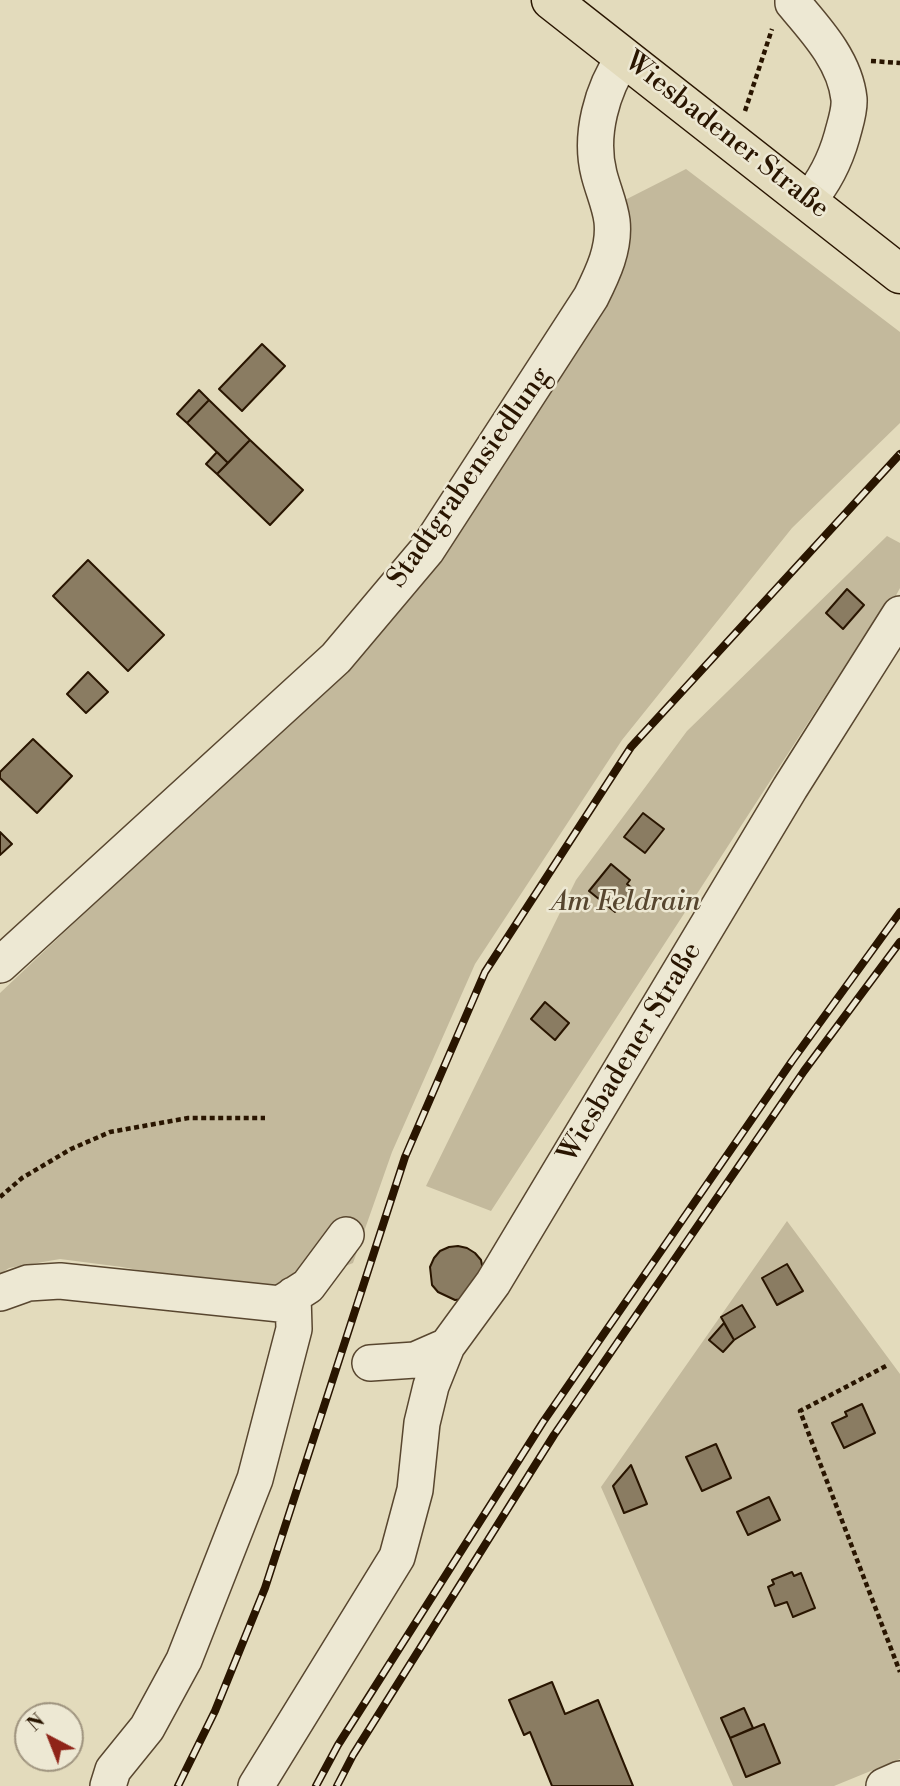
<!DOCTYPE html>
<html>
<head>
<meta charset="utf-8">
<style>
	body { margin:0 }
	#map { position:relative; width:900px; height:1786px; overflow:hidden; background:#e3dbbc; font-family:"Libre Bodoni",serif }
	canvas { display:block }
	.north { position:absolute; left:14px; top:1702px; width:70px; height:70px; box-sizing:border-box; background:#ede8d3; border:2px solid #9f947f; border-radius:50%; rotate:318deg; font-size:19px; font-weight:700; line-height:28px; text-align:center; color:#291500 }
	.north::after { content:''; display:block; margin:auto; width:24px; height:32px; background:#8f2418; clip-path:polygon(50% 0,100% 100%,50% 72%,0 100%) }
</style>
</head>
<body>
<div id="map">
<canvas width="900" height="1786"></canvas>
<div class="north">N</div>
</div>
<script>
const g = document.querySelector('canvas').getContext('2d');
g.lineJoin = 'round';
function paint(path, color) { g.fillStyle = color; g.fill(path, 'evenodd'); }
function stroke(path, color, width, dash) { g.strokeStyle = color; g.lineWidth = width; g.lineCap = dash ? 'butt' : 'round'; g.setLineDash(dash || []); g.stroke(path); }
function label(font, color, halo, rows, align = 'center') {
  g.font = font + ' "Libre Bodoni",serif'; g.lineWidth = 5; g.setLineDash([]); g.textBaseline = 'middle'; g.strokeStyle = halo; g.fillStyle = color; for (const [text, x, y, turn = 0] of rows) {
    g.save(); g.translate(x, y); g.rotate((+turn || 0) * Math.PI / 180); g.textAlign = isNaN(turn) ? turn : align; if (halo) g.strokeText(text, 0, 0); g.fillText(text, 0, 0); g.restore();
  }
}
paint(new Path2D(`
	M686 169 900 332V423L792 528 622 740 475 964 392 1152 353 1263 272 1295 122 1267 60 1259 9 1268 0 1274V993L345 667 604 305 627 259 621 202Z
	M887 536 900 543V588L886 614 865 635 491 1211 426 1186 576 880 687 731Z
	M787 1221 900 1374V1759L834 1786H733L601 1487Z`), '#c3b99c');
const building = new Path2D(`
	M262 344 285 366 242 411 219 389Z
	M199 390 209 400 187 423 177 414Z
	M209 400 250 440 228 463 187 423Z
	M250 440 303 490 270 525 217 474Z
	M217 452 228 463 217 474 206 464Z
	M88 560 164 635 128 671 53 596Z
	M847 589 864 605 843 629 826 613Z
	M88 672 108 692 86 713 67 694Z
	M33 739 72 776 37 813 0 778V772Z
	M643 813 664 829 645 853 624 837Z
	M0 832 12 844 0 855Z
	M611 864 630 880 627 884 633 889 615 912 589 891Z
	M545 1002 569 1023 555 1040 531 1019Z
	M458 1246 467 1248 475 1253 481 1260 483 1270 464 1299 455 1300 438 1292 432 1285 430 1267 434 1258 440 1251 449 1247Z
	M787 1264 803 1291 777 1305 762 1278Z
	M742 1305 755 1327 734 1340 721 1317Z
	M724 1323 734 1340 723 1352 709 1340Z
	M862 1404 875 1433 844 1448 832 1423 847 1416 845 1412Z
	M716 1444 731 1478 702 1491 686 1457Z
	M631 1465 647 1504 624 1513 613 1486Z
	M769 1497 780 1520 748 1535 737 1512Z
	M792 1572 794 1576 801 1573 815 1608 793 1617 787 1602 775 1606 768 1587 774 1584 772 1580Z
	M552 1682 565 1714 598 1700 633 1786H552L530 1732 524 1735 509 1700Z
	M744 1708 753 1728 730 1738 721 1718Z
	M764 1724 780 1763 746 1777 730 1738Z`);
paint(building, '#8a7c62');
stroke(building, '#291500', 2);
const minor = new Path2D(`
	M793 0V3C816 30 845 61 849 99 850 111 845 124 842 136 835 161 825 181 808 201
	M0 965 336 658 427 550 591 297C603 273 615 248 612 221 610 205 603 190 599 174 589 135 602 89 624 57
	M0 1293 28 1283 60 1281 280 1304 308 1286 346 1235
	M370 1363 415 1360 447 1346
	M108 1786 113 1770 147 1728 184 1660 255 1479 294 1329 293 1295
	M256 1786 397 1557 415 1490 422 1423 431 1386 447 1346 493 1283 790 788 900 614
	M884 1786 900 1779`);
const major = new Path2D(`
	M551 0 900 274`);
stroke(minor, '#58462f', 38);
stroke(major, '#291500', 41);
stroke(new Path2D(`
	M871 61 900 63
	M745 111 772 29
	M0 1197 22 1178 71 1149 110 1132 188 1118H265
	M886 1366 800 1411 900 1672`), '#291500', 4.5, [5, 3.5]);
stroke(minor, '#ede8d3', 35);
stroke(major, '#e3dbbc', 38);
const rail = new Path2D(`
	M178 1786 215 1711 265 1588 405 1157 485 972 631 747 900 454
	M316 1786 338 1745 543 1422 792 1061 900 912
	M337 1786 353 1755 554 1435 804 1071 900 942`);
stroke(rail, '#291500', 8);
stroke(rail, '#ede8d3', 5, [16]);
label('28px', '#291500', '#ede8d3', [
	["Wiesbadener Straße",726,136,38],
	["Stadtgrabensiedlung",470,478,-55],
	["Wiesbadener Straße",631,1053,-59]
]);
label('italic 28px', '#57462f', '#ede8d3', [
	["Am Feldrain",626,903]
]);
</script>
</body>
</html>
